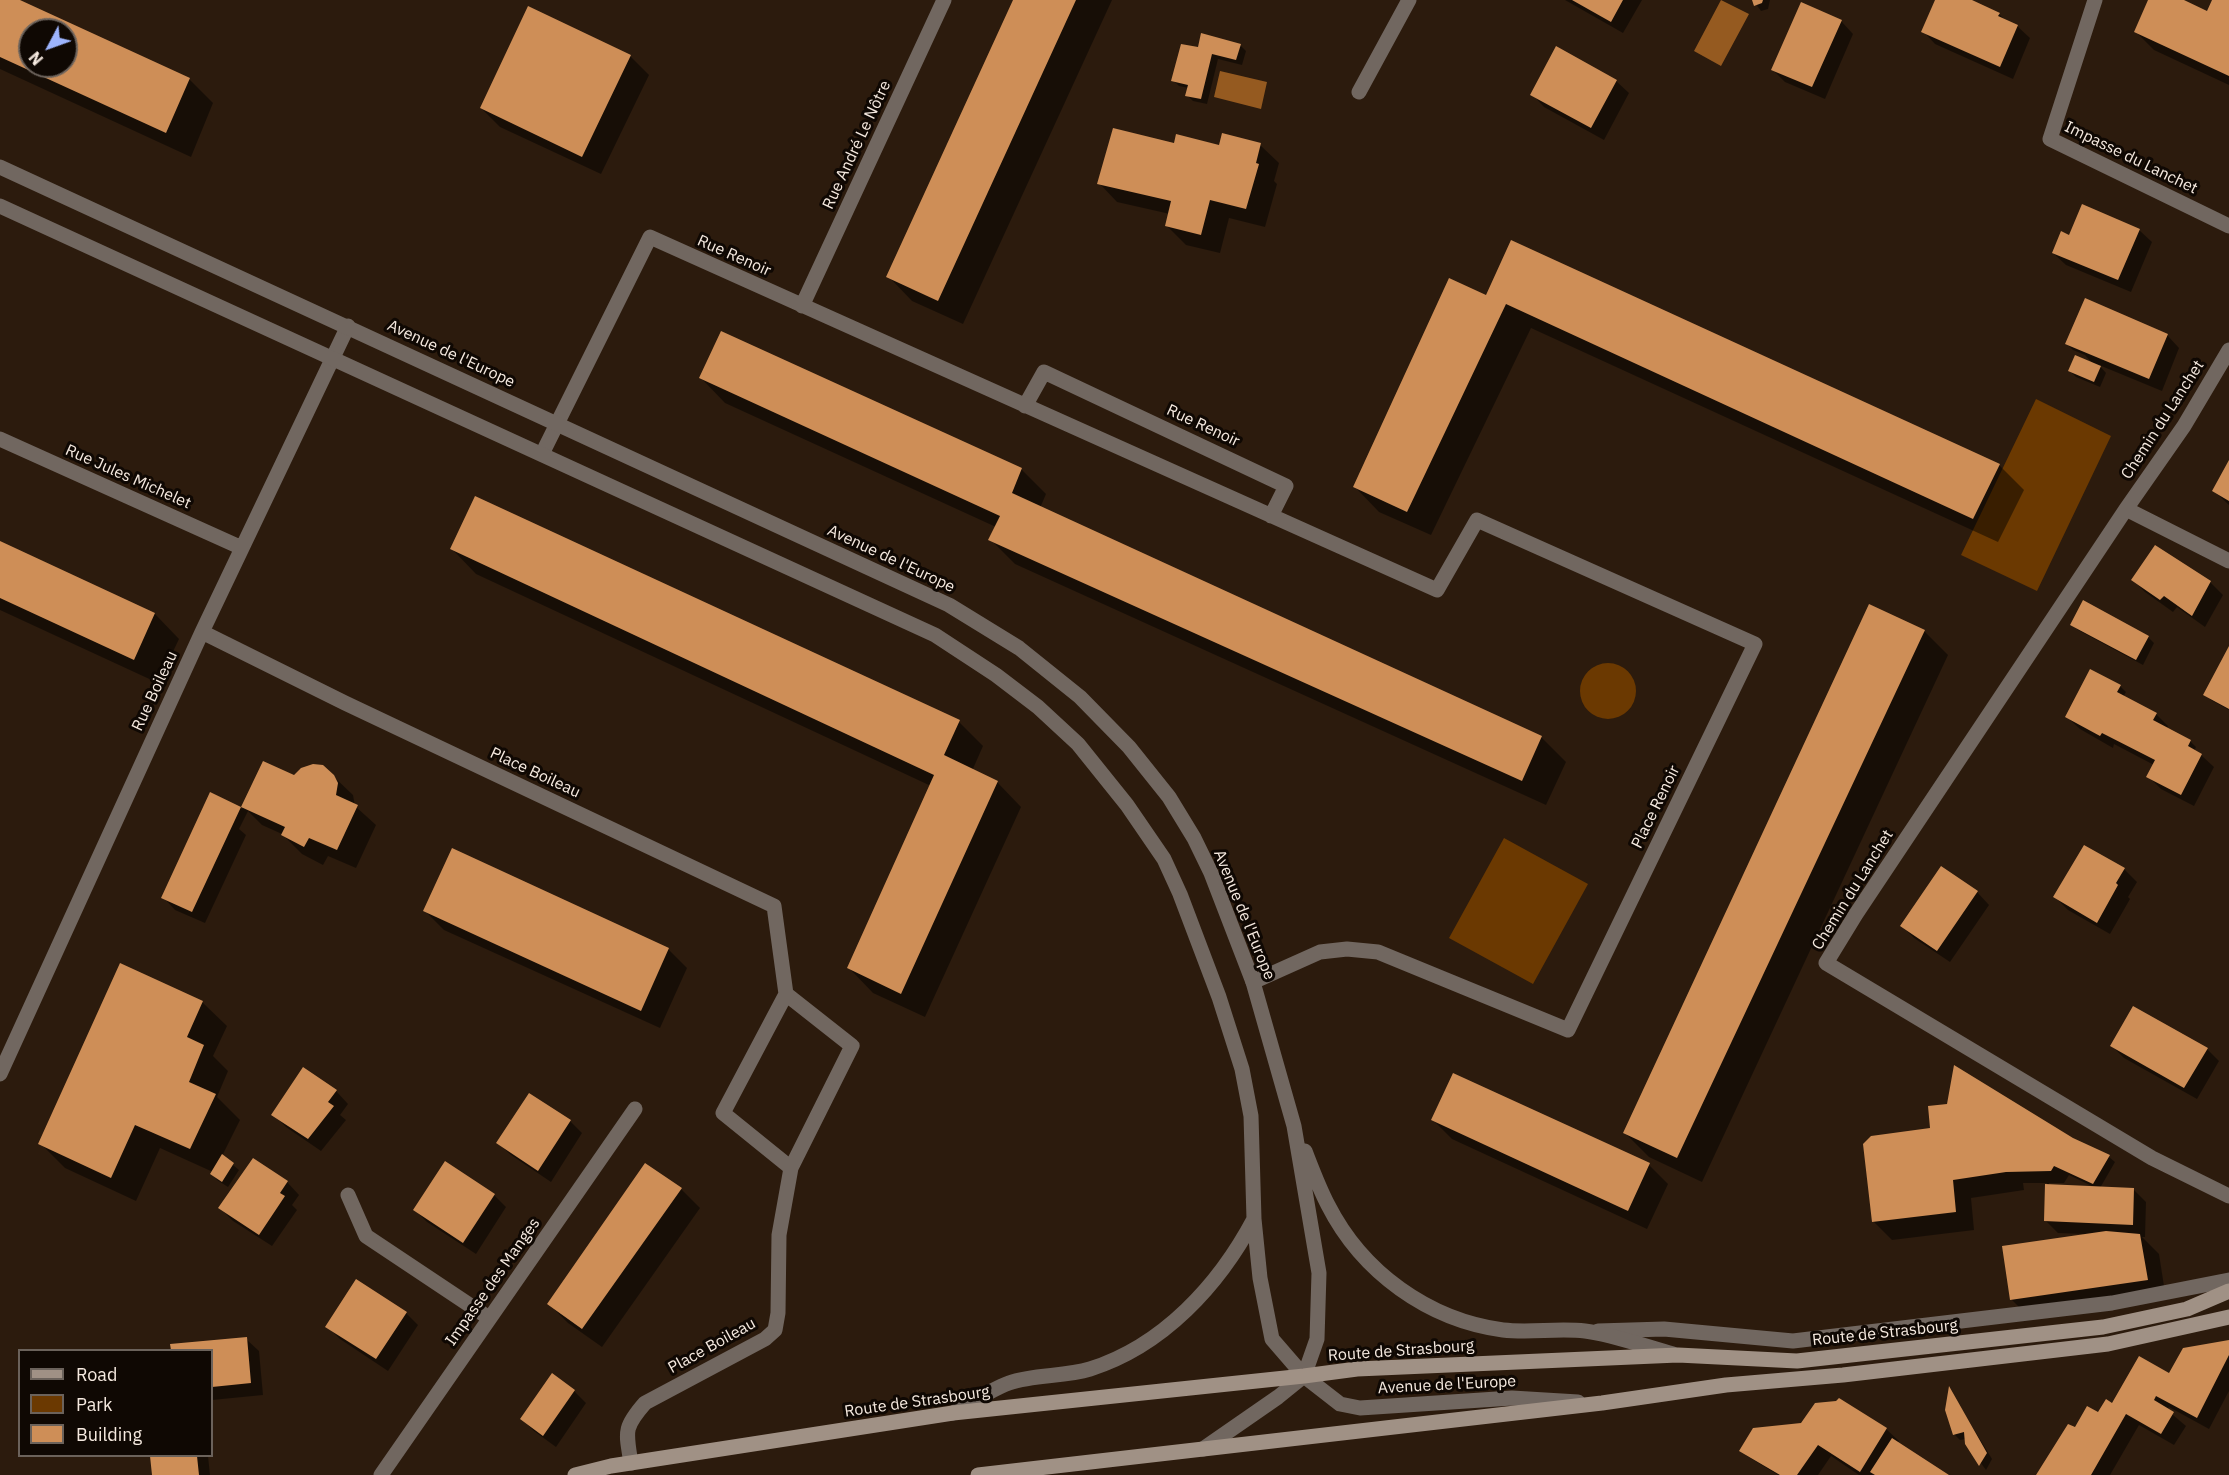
<!DOCTYPE html>
<html>
<head>
<meta charset="utf-8">
<style>
	body { margin:0 }
	#map { position:relative; width:2229px; height:1475px; overflow:hidden; background:#2c1b0d; font-family:"IBM Plex Sans",sans-serif }
	canvas { display:block }
	.legend { position:absolute; left:18px; top:1349px; width:195px; height:108px; box-sizing:border-box; background:#0f0803; border:2px solid #6b625b; margin:0; padding:8px 10px; list-style:none; font-size:18px; color:#f6eae0 }
	.legend li { display:flex; align-items:center; gap:12px; height:30px }
	.legend b { width:30px; border:2px solid #6b625b }
	.north { position:absolute; left:18px; top:18px; width:60px; height:60px; box-sizing:border-box; background:#0f0803; border:2px solid #6b625b; border-radius:50%; rotate:229deg; font-size:16px; font-weight:700; line-height:24px; text-align:center; color:#f6eae0 }
	.north::after { content:''; display:block; margin:auto; width:21px; height:27px; background:#9db4fd; clip-path:polygon(50% 0,100% 100%,50% 72%,0 100%) }
</style>
</head>
<body>
<div id="map">
<canvas width="2229" height="1475"></canvas>
<ul class="legend">
<li><b style="height:8px;background:#a09185"></b>Road</li>
<li><b style="height:16px;background:#6b3901"></b>Park</li>
<li><b style="height:16px;background:#ce8e57"></b>Building</li>
</ul>
<div class="north">N</div>
</div>
<script>
const g = document.querySelector('canvas').getContext('2d');
g.lineJoin = 'round';
function paint(path, color) { g.fillStyle = color; g.fill(path, 'evenodd'); }
function stroke(path, color, width, dash) { g.strokeStyle = color; g.lineWidth = width; g.lineCap = dash ? 'butt' : 'round'; g.setLineDash(dash || []); g.stroke(path); }
function label(font, color, halo, rows, align = 'center') {
  g.font = font + ' "IBM Plex Sans",sans-serif'; g.lineWidth = 6; g.setLineDash([]); g.textBaseline = 'middle'; g.strokeStyle = halo; g.fillStyle = color; for (const [text, x, y, turn = 0] of rows) {
    g.save(); g.translate(x, y); g.rotate((+turn || 0) * Math.PI / 180); g.textAlign = isNaN(turn) ? turn : align; if (halo) g.strokeText(text, 0, 0); g.fillText(text, 0, 0); g.restore();
  }
}
paint(new Path2D(`
	M2036 399 2111 436 2037 591 1961 555Z
	M1580 691a28 28 0 1 1 56 0a28 28 0 1 1-56 0Z
	M1504 838 1588 884 1533 984 1449 938Z`), '#6b3901');
paint(new Path2D(`
	M1721 0 1749 14 1721 66 1694 51Z
	M1220 71 1267 82 1261 109 1214 97Z`), '#955a20');
paint(new Path2D(`
	M0 0H17L189 79 213 103 191 157 0 69ZM30 30H66V66H30Z
	M1015 0H1112L963 324 912 301 888 276Z
	M1565 0H1642L1623 33Z
	M1753 0H1770L1768 9 1761 11Z
	M1937 0H1969L1999 14 2006 21 2017 26 2030 38 2013 79 1935 44 1923 31Z
	M2150 0H2181L2208 13 2214 0H2229V85L2154 50 2135 31Z
	M1841 21 1853 34 1825 99 1785 82 1772 69Z
	M1240 45 1246 51 1242 65 1218 59 1207 104 1193 101 1187 95 1189 88 1179 86 1173 80 1199 49Z
	M630 56 649 75 601 174 500 127 481 108Z
	M1616 81 1629 93 1604 140 1544 107 1532 94Z
	M1176 145H1260L1279 163 1274 181 1277 184 1265 227 1229 218 1220 253 1186 245 1167 226 1170 214 1117 202 1099 183Z
	M2139 230 2152 242 2131 292 2066 265 2053 253Z
	M1487 297 1999 465 2024 490 1998 542 1531 328 1431 535 1379 512 1355 487Z
	M2167 335 2179 348 2162 391 2099 365 2106 373 2100 387 2076 377 2070 371 2093 364 2085 355 2073 350 2067 344Z
	M701 378 1021 469 1046 494 1040 508 1541 737 1566 762 1546 805 1015 564 990 539 996 527 725 403Z
	M2229 463V505L2214 491Z
	M0 543 155 614 179 639 158 683 0 610Z
	M452 549 959 722 983 746 972 771 997 782 1021 807 925 1017 873 993 849 968 931 786 476 574Z
	M2133 580 2210 582 2223 595 2205 627 2177 607 2173 612 2145 592Z
	M2072 624 2148 637 2154 643 2143 665 2078 630Z
	M1924 631 1948 655 1702 1182 1649 1157 1625 1133Z
	M2229 651V710L2211 700 2205 694Z
	M2120 686 2126 692 2123 697 2156 714 2168 726 2167 729 2190 741 2196 747 2194 751 2201 755 2214 767 2194 806 2161 789 2148 776 2154 765 2114 744 2113 748 2080 729 2067 717Z
	M263 763 295 777 333 776 353 795 355 806 376 825 356 868 328 856 323 865 302 854 282 834 262 825 248 811 239 829 246 835 205 923 175 910 163 897 211 794 242 809Z
	M2124 869 2137 882 2128 897 2130 899 2110 934 2068 910 2055 897Z
	M1977 892 1989 905 1950 962 1914 938 1902 926Z
	M425 911 668 949 687 968 660 1028 444 930Z
	M202 1002 227 1026 213 1056 228 1071 217 1097 240 1120 222 1156 239 1170 228 1187 217 1180 212 1174 213 1172 160 1148 136 1201 65 1168 40 1143Z
	M2112 1046 2207 1049 2219 1061 2197 1099 2124 1058Z
	M336 1091 348 1104 340 1115 346 1120 321 1151 286 1127 273 1114Z
	M1433 1120 1649 1165 1668 1184 1647 1229 1452 1139Z
	M570 1121 582 1133 551 1182 511 1155 498 1143Z
	M2072 1140 2109 1157 2115 1162 2100 1188 2134 1190 2146 1202 2145 1237H2142L2159 1254 2166 1299 2030 1318 2011 1299 2084 1234 2058 1233 2045 1220 2047 1183H2023L2024 1190 1971 1198 1974 1230 1892 1240 1873 1221 1865 1144ZM2069 1175 2096 1188 2049 1185V1183H2064Z
	M287 1182 299 1195 292 1205 297 1210 272 1246 233 1221 220 1208Z
	M681 1189 700 1208 602 1347 568 1323 549 1304Z
	M494 1195 506 1207 476 1254 427 1222 415 1210Z
	M406 1313 418 1325 388 1371 340 1339 327 1326Z
	M246 1339 259 1351 263 1395 212 1400V1350H172V1346Z
	M2229 1342V1391L2209 1429 2169 1407 2167 1410 2186 1426 2174 1445 2139 1425 2110 1475H2038L2075 1429 2113 1405Z
	M1950 1390 1992 1459 1986 1470 1966 1443V1439L1960 1440 1954 1434Z
	M574 1391 586 1403 556 1447 534 1431 522 1419Z
	M1886 1429 1899 1441 1897 1444 1946 1475H1859L1831 1456 1818 1475H1778L1747 1456 1741 1451Z
	M152 1456H208L210 1475H154Z`), '#0007');
paint(new Path2D(`
	M0 0H20L190 78 166 133 0 57ZM30 30H66V66H30Z
	M1013 0H1076L938 301 886 277Z
	M1572 0H1623L1611 22Z
	M1752 0H1763L1762 3 1754 6Z
	M1935 0H1972L2000 13 1998 16 2018 25 2000 67 1921 32Z
	M2148 0H2184L2207 11 2212 0H2229V76L2134 32Z
	M1801 2 1842 20 1812 87 1771 70Z
	M528 6 631 55 582 157 480 108Z
	M1201 33 1241 44 1236 60 1212 54 1201 99 1185 96 1188 85 1171 81 1181 44 1198 47Z
	M1556 46 1617 80 1591 128 1530 95Z
	M1113 128 1174 143 1176 134 1219 145 1222 133 1261 143 1256 163 1259 164 1246 209 1210 200 1201 235 1165 226 1171 201 1097 184Z
	M2082 204 2140 229 2118 280 2052 253 2061 231 2069 235Z
	M1511 240 2000 464 1973 519 1506 304 1407 512 1353 487 1449 278 1486 295Z
	M2085 298 2168 334 2149 379 2065 344Z
	M721 331 1022 468 1012 493 1542 736 1522 781 988 540 1000 516 699 378Z
	M2075 355 2101 366 2094 382 2068 371Z
	M2229 460V501L2212 491Z
	M475 496 960 720 944 755 998 781 901 994 847 968 934 775 450 549Z
	M0 541 155 613 134 660 0 598Z
	M2155 545 2211 581 2192 616 2164 596 2160 600 2131 580Z
	M2083 600 2149 636 2136 660 2070 625Z
	M1869 604 1925 630 1677 1158 1623 1133Z
	M2229 646V709L2203 695Z
	M2090 669 2121 685 2117 692 2157 713 2153 720 2191 740 2188 746 2202 754 2181 795 2146 777 2155 760 2102 733 2100 736 2065 717Z
	M263 761 294 775 301 768 313 764 323 765 334 775 338 783 336 795 358 805 337 850 309 838 304 847 281 835 285 827 241 807Z
	M210 792 241 807 192 912 161 898Z
	M2084 845 2125 868 2116 883 2118 885 2097 923 2053 897Z
	M452 848 669 948 641 1011 423 911Z
	M1941 866 1978 891 1937 951 1900 926Z
	M120 963 203 1001 187 1037 204 1045 189 1082 216 1094 190 1149 135 1125 111 1178 38 1144Z
	M2133 1006 2208 1048 2184 1088 2110 1046Z
	M1954 1065 2073 1138 2110 1155 2093 1184 2054 1166 2051 1171 2006 1172 1953 1180 1956 1212 1872 1222 1863 1144 1871 1136 1930 1128 1928 1106 1947 1104Z
	M303 1067 337 1090 328 1102 334 1106 308 1139 271 1115Z
	M1453 1073 1650 1163 1628 1211 1431 1120Z
	M529 1093 571 1120 538 1171 496 1143Z
	M222 1154 234 1163 222 1182 210 1174Z
	M253 1158 288 1181 280 1193 285 1196 259 1235 218 1208Z
	M445 1161 495 1194 463 1243 413 1210Z
	M645 1163 682 1188 582 1329 547 1304Z
	M2045 1184 2134 1188 2133 1225 2044 1221Z
	M2106 1231 2140 1234 2148 1280 2010 1300 2002 1246Z
	M356 1279 407 1312 376 1359 325 1327Z
	M247 1337 251 1383 212 1387V1350H171L170 1344Z
	M2229 1340V1355L2197 1418 2156 1396 2154 1400 2174 1412 2161 1434 2126 1414 2091 1475H2036L2068 1424 2075 1427 2087 1406 2098 1412 2106 1399 2112 1403 2139 1356 2169 1373 2183 1348Z
	M552 1373 575 1390 543 1436 520 1419Z
	M1949 1386 1987 1453 1979 1466 1965 1444 1964 1432 1953 1435 1945 1410Z
	M1839 1398 1887 1428 1860 1472 1818 1445 1797 1475H1780L1739 1451 1753 1428 1801 1423 1815 1403 1836 1401Z
	M1892 1438 1949 1475H1875L1870 1472Z
	M150 1456H197L199 1475H152Z`), '#ce8e57');
stroke(new Path2D(`
	M348 1195 366 1236 489 1318
	M1598 1331 1664 1329 1793 1341 2112 1303 2229 1280`), '#716760', 15);
stroke(new Path2D(`
	M2095 0 2050 139 2229 226
	M1359 92 1409 0
	M802 306 944 0
	M2229 350 2184 426 2126 509 1856 914 1826 963 2152 1158 2229 1196
	M1025 406 1044 372 1286 486 1271 516
	M0 439 242 548
	M542 454 650 237 1437 590 1477 520 1755 644 1568 1030 1378 952 1347 949 1320 952 1253 982
	M2126 509 2229 561
	M202 632 345 703 774 906 786 994 723 1113 791 1168
	M0 1074 202 632 348 326
	M631 1463C626 1432 623 1428 645 1403L765 1339 775 1330 778 1313 779 1235 791 1168 852 1046 786 994
	M381 1475 635 1109`), '#716760', 15);
stroke(new Path2D(`
	M0 167 949 605 1019 648 1080 697 1129 747 1169 797 1194 838 1211 873 1253 982 1294 1126 1319 1273 1317 1339 1304 1376 1278 1397 1203 1449
	M0 206 935 635 996 675 1038 707 1078 744 1127 805 1164 859 1180 894 1219 997 1242 1069 1251 1116 1254 1219 1260 1278 1272 1339 1304 1376 1340 1404 1360 1408 1512 1398 1578 1402
	M1305 1151C1312 1169 1319 1188 1328 1205 1362 1272 1428 1320 1503 1330 1530 1333 1558 1328 1585 1331 1611 1334 1647 1347 1673 1354
	M953 1413C971 1403 990 1390 1009 1383 1034 1374 1064 1377 1090 1369 1163 1346 1219 1285 1254 1219`), '#716760', 15);
stroke(new Path2D(`
	M575 1475 611 1466 953 1413 1304 1376 1357 1369 1678 1355 1797 1361 2103 1327 2187 1309 2229 1291
	M978 1475 1602 1403 1726 1385 1843 1375 2108 1344 2229 1317`), '#a09185', 15);
label('16px', '#f6eae0', '#0f0803', [
	["Rue André Le Nôtre",857,145,-65],
	["Impasse du Lanchet",2131,158,26],
	["Rue Renoir",734,256,24],
	["Avenue de l'Europe",451,354,25],
	["Chemin du Lanchet",2163,420,-57],
	["Rue Renoir",1203,426,25],
	["Rue Jules Michelet",128,477,24],
	["Avenue de l'Europe",891,559,25],
	["Rue Boileau",155,691,-65],
	["Place Boileau",535,773,25],
	["Place Renoir",1656,807,-64],
	["Chemin du Lanchet",1853,890,-58],
	["Avenue de l'Europe",1244,915,68],
	["Impasse des Manges",493,1282,-55],
	["Route de Strasbourg",1885,1333,-6],
	["Place Boileau",712,1346,-29],
	["Route de Strasbourg",1401,1351,-4],
	["Avenue de l'Europe",1447,1385,-3],
	["Route de Strasbourg",917,1402,-8]
]);
</script>
</body>
</html>
